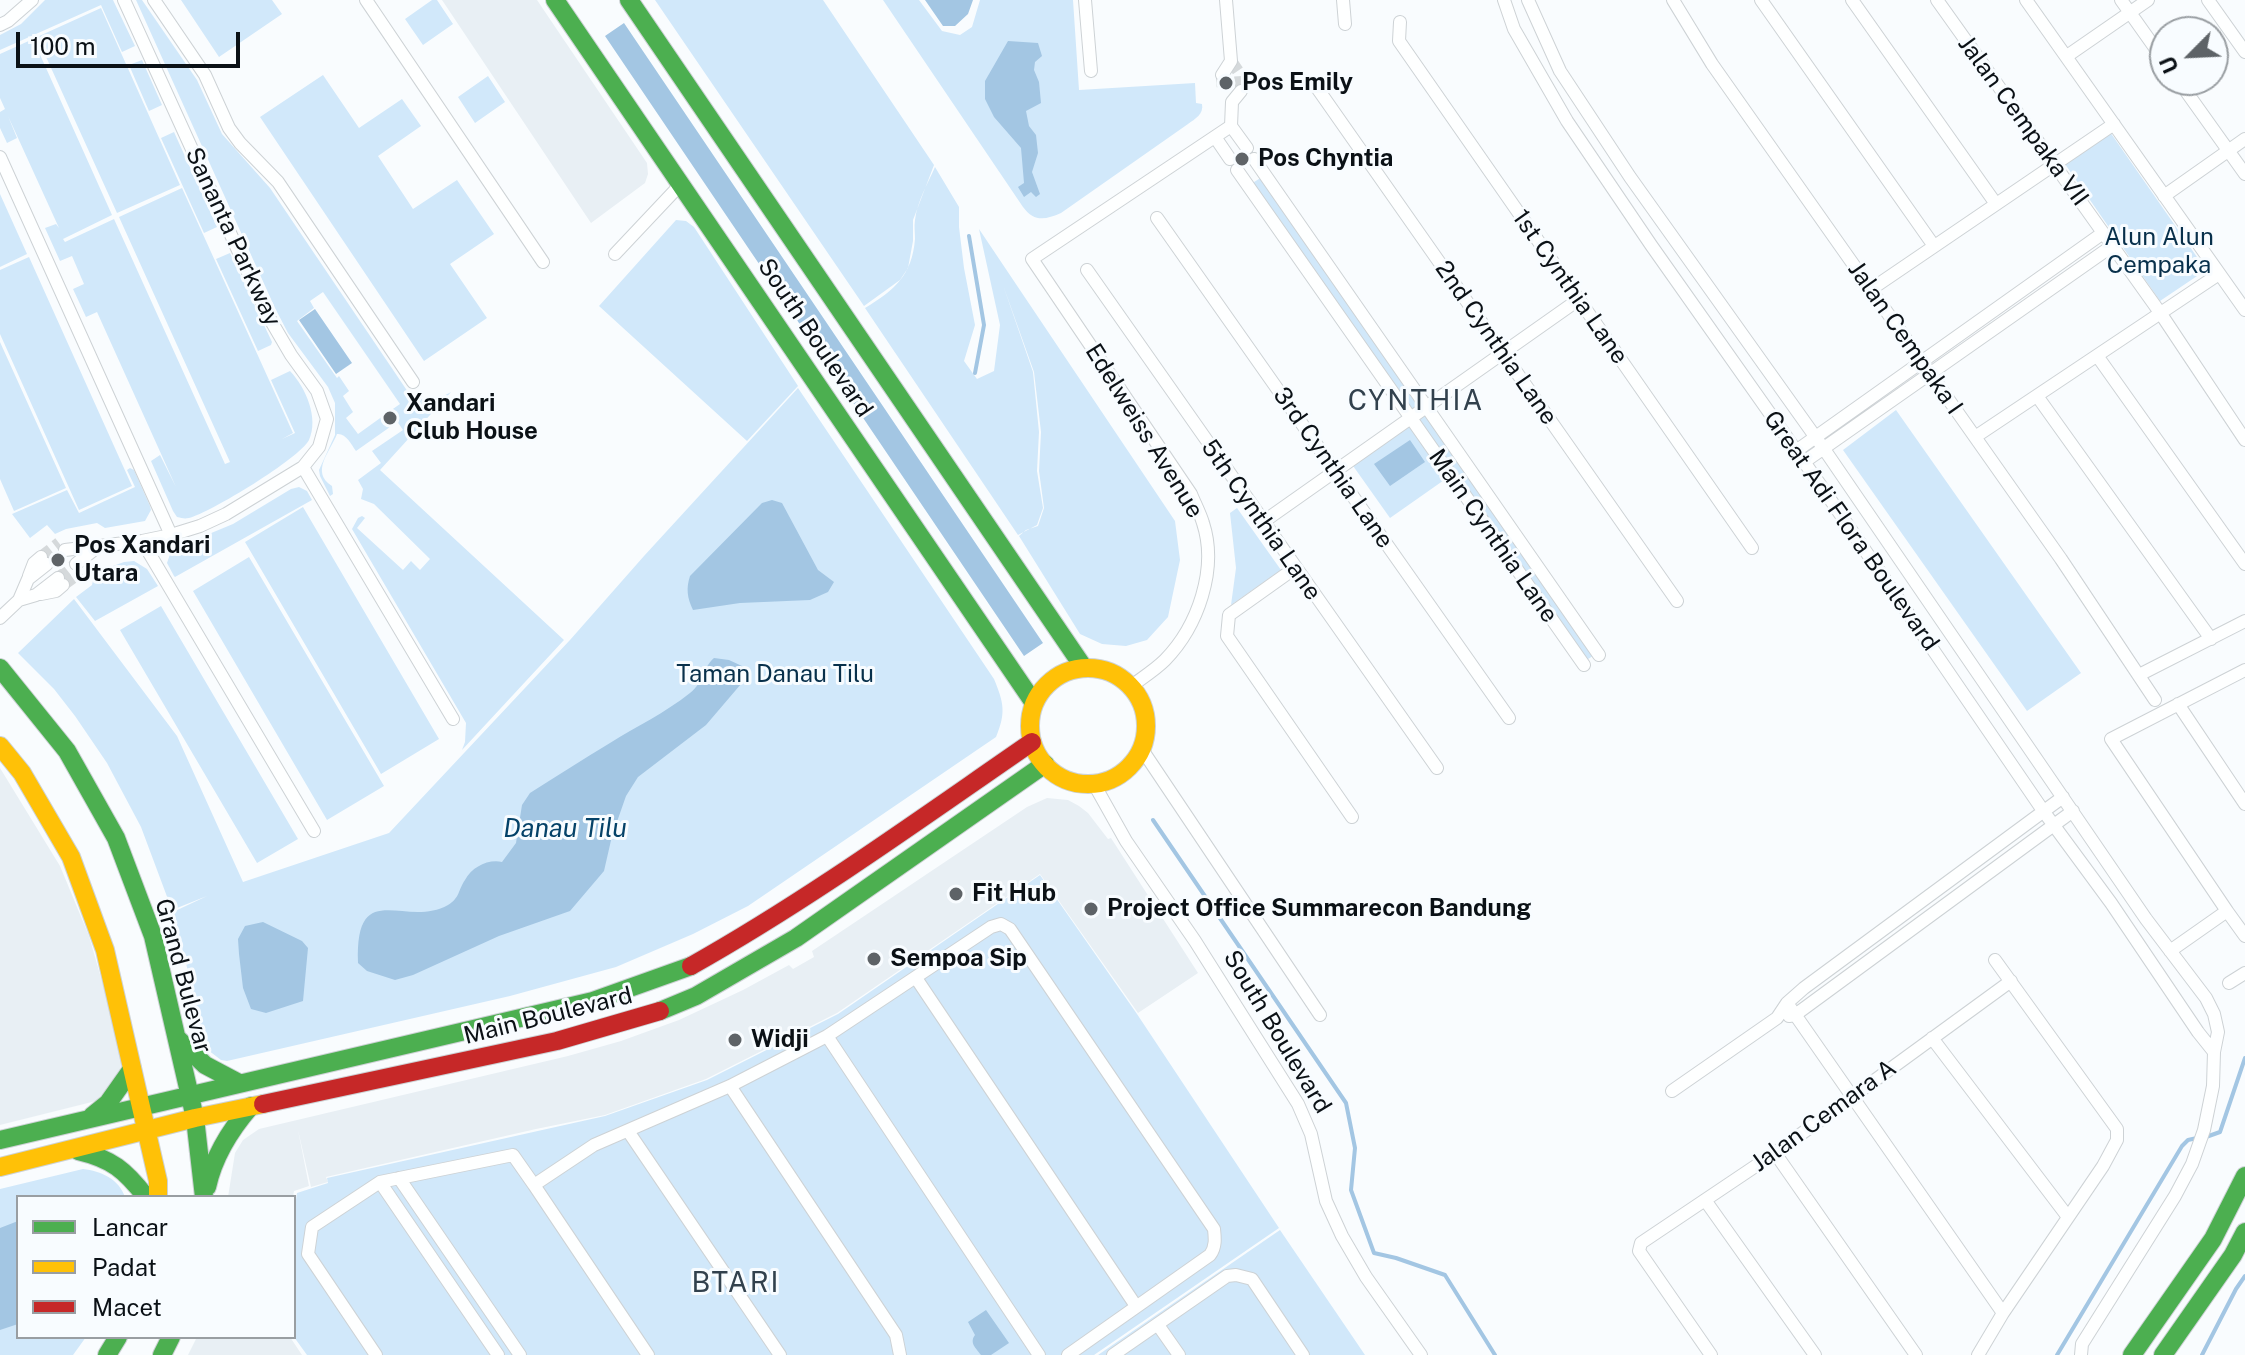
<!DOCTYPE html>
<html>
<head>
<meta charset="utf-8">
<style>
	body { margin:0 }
	#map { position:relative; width:2245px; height:1355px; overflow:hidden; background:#f9fcfe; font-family:"Public Sans",sans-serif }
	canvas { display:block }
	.legend { position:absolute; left:16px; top:1195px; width:280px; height:144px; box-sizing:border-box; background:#f8fcff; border:2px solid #999ea2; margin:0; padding:10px 14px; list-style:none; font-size:24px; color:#0b1116 }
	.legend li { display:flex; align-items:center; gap:16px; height:40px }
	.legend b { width:40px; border:2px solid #999ea2 }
	.north { position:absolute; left:2149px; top:16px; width:80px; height:80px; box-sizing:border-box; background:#f8fcff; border:2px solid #999ea2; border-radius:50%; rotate:246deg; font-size:22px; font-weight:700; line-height:32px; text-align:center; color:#0b1116 }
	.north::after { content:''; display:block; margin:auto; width:28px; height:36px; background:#5e6367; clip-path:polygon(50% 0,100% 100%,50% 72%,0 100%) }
	.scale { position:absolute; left:16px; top:32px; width:224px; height:36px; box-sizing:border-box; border:4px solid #0b1116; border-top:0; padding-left:10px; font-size:24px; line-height:28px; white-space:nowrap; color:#0b1116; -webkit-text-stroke:6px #f8fcff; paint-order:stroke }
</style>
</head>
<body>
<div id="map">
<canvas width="2245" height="1355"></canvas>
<ul class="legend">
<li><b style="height:10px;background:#4caf50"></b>Lancar</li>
<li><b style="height:10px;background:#ffc107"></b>Padat</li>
<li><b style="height:10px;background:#c62828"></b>Macet</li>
</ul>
<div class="north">U</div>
<div class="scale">100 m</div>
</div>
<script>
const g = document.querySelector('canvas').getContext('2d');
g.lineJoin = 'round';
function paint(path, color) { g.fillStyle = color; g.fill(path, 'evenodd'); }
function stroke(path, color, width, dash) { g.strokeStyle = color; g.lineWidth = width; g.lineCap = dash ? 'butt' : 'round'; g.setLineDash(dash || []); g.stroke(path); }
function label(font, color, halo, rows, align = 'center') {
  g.font = font + ' "Public Sans",sans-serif'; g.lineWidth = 6; g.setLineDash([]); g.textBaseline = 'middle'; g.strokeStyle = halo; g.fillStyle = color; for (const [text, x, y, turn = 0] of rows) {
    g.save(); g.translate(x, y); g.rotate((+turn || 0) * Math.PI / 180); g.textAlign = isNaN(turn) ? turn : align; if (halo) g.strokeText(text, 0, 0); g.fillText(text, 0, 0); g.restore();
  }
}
paint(new Path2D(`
	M442 0H537L647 163 648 174 645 183 591 223Z
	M0 768 60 866 89 936 123 1055 119 1075 96 1101 0 1125Z
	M1047 798 1068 800 1079 806 1088 813 1108 839 1111 838 1198 973 1138 1013 1040 874 837 1013 706 1079 605 1115 536 1129 326 1177 328 1182 311 1187 298 1130 309 1186 294 1191 293 1197H228L235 1153 243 1140 259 1129 568 1056 621 1041 679 1020 743 990 789 965 793 969 814 957 812 951 1027 807Z
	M197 1337H290L302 1355H188Z`), '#e8eff4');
paint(new Path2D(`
	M45 0H113L135 46 122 52 101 5 0 50V35L21 24Z
	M136 0H142L197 80 222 134 270 188 408 392C423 403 435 401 451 392L380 470 564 640 462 750 465 742 466 723 352 529 358 518 362 516 365 518 357 528 403 570 411 561 420 570 430 559 374 504 361 499 363 489 358 480 381 463 372 451 403 430 390 411 400 404 323 292 310 301 314 308 297 321 337 378 339 376 349 391 343 396 353 412 346 418 358 434 383 416 390 427 356 451C351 444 346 433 337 434 330 452 310 472 332 486L333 494 330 496 320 476 319 470 335 435V403L328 387 288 333 275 308Z
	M181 0H272L282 14 219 57Z
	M432 0H437L453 24 423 45 405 19Z
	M655 0H823L934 165 913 220V241L908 268 900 280 864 306Z
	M883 0H919L942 31 960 35 972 27 980 0H1073L1079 90 1195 83 1196 103 1202 104C1204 114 1195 119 1188 124L1061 213C1045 220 1034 222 1023 207Z
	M101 8 180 185 117 213 37 37Z
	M33 39 112 215 63 239 65 242 114 219 225 464 230 462 119 217 182 188 293 433 282 439 295 433 271 380 290 371C306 388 319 418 309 440 300 458 210 513 189 518 184 519 182 518 177 517L173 511 151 461 160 455 176 487 97 312 86 317 73 289 84 284 72 256 60 261 45 228 56 224 59 228 8 116 17 138 7 143 0 128V112L5 109 0 98V54Z
	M142 60 162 105 149 111 129 65Z
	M323 75 359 128 402 99 421 126 378 156 413 209 457 180 494 234 450 264 487 318 424 361 260 117Z
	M488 76 505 102 475 123 458 97Z
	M174 132 217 227 204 233 161 138Z
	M2110 132 2206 270 2160 301 2065 164Z
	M935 167 959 207V227L964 268 975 325 964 361 977 379 994 371 1000 325 979 229 1175 521 1180 560 1168 617 1147 640 1126 646 1102 644 1080 634 1019 536 1026 530 1038 526 1044 508 1039 471 1041 432 1034 372 1003 285 1033 372 1039 432 1037 471 1043 508 1037 525 1018 535 865 308C895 290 912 275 915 239 915 233 914 226 915 220 917 202 928 183 935 167Z
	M1262 177 1423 406 1412 413 1251 184Z
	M0 194 27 254 0 267Z
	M676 220 686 221 694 227 798 386 747 441 599 306Z
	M230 253 272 342 271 345 258 351 216 259Z
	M29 257 132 486 79 510 0 334V270Z
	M0 342 66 488 14 511 0 479Z
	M798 388 994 679C1004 703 1006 713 996 737L748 906 693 934 616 967 510 996 227 1061 221 1060 208 1050 198 1026 194 995 173 912 207 896 172 910 141 827 107 763 75 716 54 689 18 653 74 599 177 736 243 882 389 833 570 640 644 556Z
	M1896 410 2081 673 2027 711 1843 450Z
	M1426 411 1596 654 1585 661 1415 418Z
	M1409 423 1447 478 1390 518 1351 463Z
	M130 468 134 470 150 506 151 510 145 521 105 528 97 523 66 529 55 534 47 525 30 538 12 514 67 490 79 513 135 487 127 470Z
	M299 487 307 491 312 500 175 577 174 576 167 563 171 551 175 548 233 524 291 489Z
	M303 507 439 739 381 774 245 542Z
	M1237 508 1281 570 1231 605 1236 568 1230 513Z
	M249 557 384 786 327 820 193 591Z
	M134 561 147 569 158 586 95 621 76 597 92 585 94 576 102 574V570L124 562Z
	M161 606 298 839 257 863 120 630Z
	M1040 875 1137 1014 1279 1228 1094 1355H307L294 1337V1213L297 1193 328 1183 327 1178 605 1116 707 1080 838 1014Z
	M83 1169C101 1171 119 1179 125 1197H18V1337H86L73 1355H0V1189Z
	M1280 1230 1365 1355H1098Z`), '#d1e8fa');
paint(new Path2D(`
	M925 0H973L968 14 955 26H943Z
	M624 23 1043 643 1024 656 605 36Z
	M1008 41 1038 43 1042 56 1035 62 1034 70 1039 82 1041 103 1026 111 1029 126 1036 135 1038 153 1032 172 1040 194 1036 197 1031 192 1024 197 1018 187 1024 183 1021 148 994 117 985 99V81Z
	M315 309 352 363 336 374 299 320Z
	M1410 440 1425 462 1390 486 1374 464Z
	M772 500 782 503 818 570 834 582 828 592 810 600 740 603 693 610C687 598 686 588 690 576L762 503Z
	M714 658 729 660 742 666 745 673 741 684 706 725 638 777 626 796 612 836 604 871 570 911 499 936 413 975 395 980 367 971 358 963C355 876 405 929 448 905 460 898 458 890 465 880 472 867 488 859 502 862L516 843 522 805 530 793C557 776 583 759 610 743 637 726 665 713 690 693 704 682 703 667 714 658Z
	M263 922 302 941 308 948 303 1001 266 1013 251 1009 243 988 239 954 238 939 245 926Z
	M18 1221V1324L0 1330V1228Z
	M986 1310 1009 1343 991 1355H981C976 1348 969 1343 975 1335L968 1322Z`), '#a3c6e3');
stroke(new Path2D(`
	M969 236 984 325 975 373
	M1153 820 1346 1103 1355 1148 1351 1190 1374 1253 1396 1258 1445 1275 1495 1355
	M2206 1137 2220 1132 2245 1058
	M2057 1355 2182 1146 2188 1140 2197 1138
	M2202 1355 2236 1289 2245 1276`), '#a3c6e3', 4);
stroke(new Path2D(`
	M1231 61 1240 74 1241 91
	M1222 75 1223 92
	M41 557 59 543
	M47 564 65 550
	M58 578 76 564
	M63 585 81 572`), '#d5d9db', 12, [12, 6]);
const street = new Path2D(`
	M154 0 205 75 229 128 240 143 278 182 413 382
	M366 0 543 262
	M1085 0 1091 71
	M1343 0 1345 24
	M1504 0 1514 29 1567 121 1651 245 1819 483 2044 812 2111 903 2198 1032 2214 1052
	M1528 0 1560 71 1630 177 1824 449 2146 919 2206 998 2214 1014 2218 1032 2214 1052 2213 1086 2204 1130 2192 1164 2175 1196 2082 1344 2081 1355
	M1673 0 1712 64 2061 559 2155 700
	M1761 0 1934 246
	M1852 0 1996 204
	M1937 0 2161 314 2245 440
	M2026 0 2245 310
	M2121 0 2165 62
	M2208 0 2245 52
	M1400 22 1399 41 1752 548
	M0 25 8 21 32 0
	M2067 56 2148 0
	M1222 75 1231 61 1226 0
	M2178 80 2245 174
	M1315 85 1677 601
	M1231 126 1232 102 1241 91
	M1231 126 1247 148
	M1215 137 1230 159
	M0 157 171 535
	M1254 159 1599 655
	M1237 170 1584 665
	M2164 196 2245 139
	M1157 218 1509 718
	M615 254 681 184
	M1087 270 1437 768
	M1870 290 2114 124
	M2098 357 2245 564
	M2037 396 2211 639
	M1975 437 2219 274
	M1796 451 2103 233
	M1804 462 2112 246
	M303 467 453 719
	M1263 522 1578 300
	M142 541 314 831
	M65 550 142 541 171 535 200 526 226 514 303 467 319 447 327 419 317 391 291 355 267 314 124 0
	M76 564 96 548
	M1295 568 1229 615 1227 636 1352 817
	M29 576 34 563 41 557
	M41 594 56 591 63 585
	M19 600 36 595 58 578
	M0 618 19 600 28 579 47 564
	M2139 675 2245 621
	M1130 687C1142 678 1155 670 1165 660 1198 626 1218 569 1203 523 1200 513 1195 504 1191 494L1032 259 1231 126
	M2178 704 2245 804
	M1141 748 1320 1015
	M1094 784 1126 841 1195 941 1298 1104 1311 1134 1326 1201 1342 1236 1366 1277 1421 1355
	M2227 911 2111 739 2245 670
	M2170 951 2227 911 2245 936
	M916 978 1136 1306
	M2229 983 2245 973
	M1787 1003 2003 1313
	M1789 1016 1795 1015 2073 811
	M827 1036 1039 1355
	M1932 1038 2068 1217
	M730 1086 896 1335 900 1355
	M1672 1091 1777 1018 1787 1003 1804 988 2063 797
	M628 1131 780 1355
	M1775 1153 1916 1355
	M399 1178 520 1355
	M380 1182 498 1355
	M534 1185 648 1355
	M1705 1200 1815 1355
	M1158 1325 1179 1355
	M376 1355 308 1254 312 1227 380 1182 513 1155 534 1185 594 1145 730 1086 827 1036 991 927 1001 924 1010 929 1214 1229C1215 1238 1216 1247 1210 1255L1068 1355
	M1113 1355 1227 1276 1236 1275 1252 1279 1303 1355
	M1711 1355 1639 1251 1641 1243 1775 1153 2011 981
	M1978 1355 2003 1313 2103 1166 2117 1140V1129L1995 960`);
const fast = new Path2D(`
	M555 0 1034 703
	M629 0 1084 668
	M0 668 67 751 116 838 153 936 195 1118 204 1197
	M660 1011 696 996 796 938 1045 764
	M178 1039 205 1065 239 1083
	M92 1116 108 1103 132 1069
	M0 1140 593 1001 691 966
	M78 1151C112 1159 125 1170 146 1197
	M207 1187C214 1155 230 1130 251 1106
	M107 1355 118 1337
	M162 1355 171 1337
	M2132 1355 2213 1239 2245 1176
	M2163 1355 2233 1255 2245 1232`);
const slow = new Path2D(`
	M1030 726a58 58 0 1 1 116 0a58 58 0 1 1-116 0Z
	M0 746 22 773 71 857 105 950 158 1181V1197
	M0 1167 195 1118 263 1104`);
const jam = new Path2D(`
	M691 966C810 899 920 819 1032 742
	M263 1104 557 1041 660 1011`);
stroke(street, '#cdd2d5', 14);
stroke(fast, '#cdd2d5', 20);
stroke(slow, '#cdd2d5', 20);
stroke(jam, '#cdd2d5', 20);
stroke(street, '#feffff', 12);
stroke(fast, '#4caf50', 18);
stroke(slow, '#ffc107', 18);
stroke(jam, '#c62828', 18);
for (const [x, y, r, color] of [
	[1226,83,8,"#5e6367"],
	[1242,159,8,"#5e6367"],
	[390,418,8,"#5e6367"],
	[58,560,8,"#5e6367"],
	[956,894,8,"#5e6367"],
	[1091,909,8,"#5e6367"],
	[874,959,8,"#5e6367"],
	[735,1040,8,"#5e6367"]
]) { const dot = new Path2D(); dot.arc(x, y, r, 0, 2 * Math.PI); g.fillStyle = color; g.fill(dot); stroke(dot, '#f8fcff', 3); }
label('bold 24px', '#0b1116', '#f8fcff', [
	["Pos Emily",1242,83],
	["Pos Chyntia",1258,159],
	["Xandari",406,404],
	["Club House",406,432],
	["Pos Xandari",74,546],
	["Utara",74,574],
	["Fit Hub",972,894],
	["Project Office Summarecon Bandung",1107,909],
	["Sempoa Sip",890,959],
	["Widji",751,1040]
], 'left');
label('24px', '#0b1116', '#f8fcff', [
	["Jalan Cempaka VII",2023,121,54],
	["Sananta Parkway",233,237,65],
	["1st Cynthia Lane",1570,287,55],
	["South Boulevard",815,338,56],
	["Jalan Cempaka I",1905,338,55],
	["2nd Cynthia Lane",1496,343,55],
	["Edelweiss Avenue",1144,431,58],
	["3rd Cynthia Lane",1333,468,55],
	["5th Cynthia Lane",1261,520,55],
	["Great Adi Flora Boulevard",1851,531,55],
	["Main Cynthia Lane",1493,536,55],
	["Grand Bulevar",183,976,75],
	["Main Boulevard",548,1016,-14],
	["South Boulevard",1277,1032,59],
	["Jalan Cemara A",1824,1116,-36]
]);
label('24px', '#08304b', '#f8fcff', [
	["Alun Alun",2159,238],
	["Cempaka",2159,266],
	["Taman Danau Tilu",775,675]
]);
label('italic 26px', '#054268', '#f8fcff', [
	["Danau Tilu",565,829]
]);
g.letterSpacing = '2px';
label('28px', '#32414d', '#f8fcff', [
	["CYNTHIA",1416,401],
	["BTARI",736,1283]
]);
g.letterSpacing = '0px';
</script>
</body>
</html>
